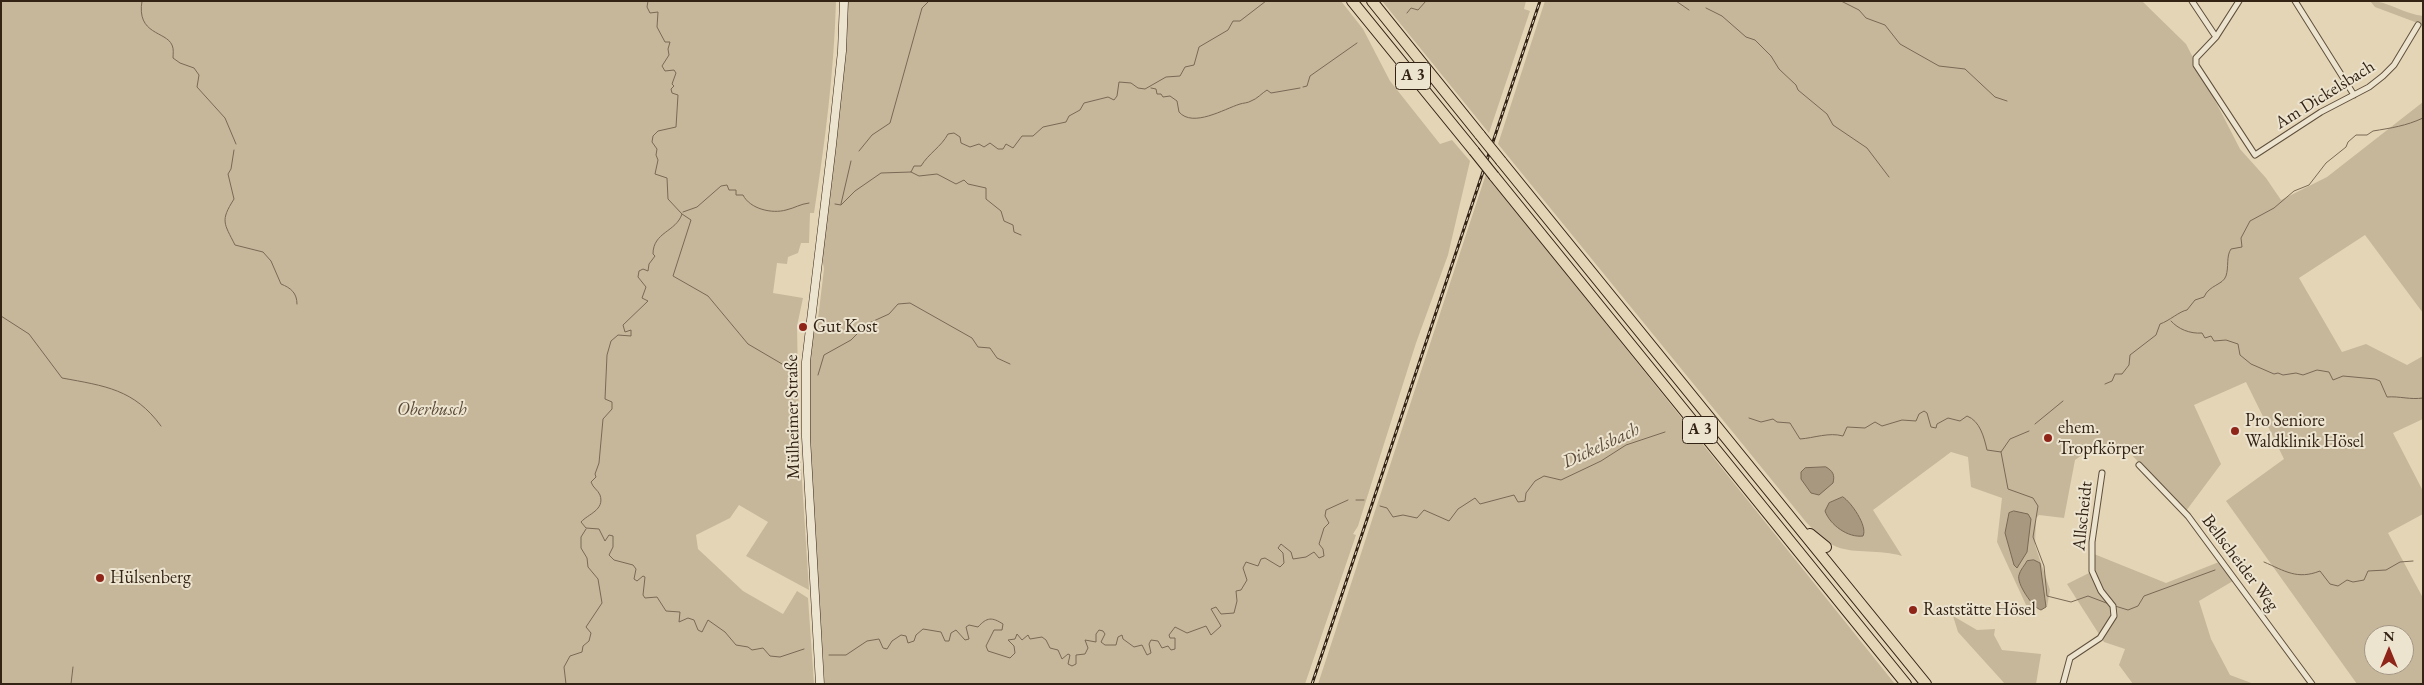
<!DOCTYPE html>
<html>
<head>
<meta charset="utf-8">
<style>
	body { margin:0 }
	#map { position:relative; width:2424px; height:685px; overflow:hidden; background:#e4d5b6; font-family:"EB Garamond",serif }
	canvas { display:block }
	.frame { position:absolute; inset:0; border:2px solid #332315; pointer-events:none }
	.north { position:absolute; left:2364px; top:625px; width:50px; height:50px; box-sizing:border-box; background:#ede4d0; border:1px solid #a39785; border-radius:50%; rotate:0deg; font-size:14px; font-weight:700; line-height:20px; text-align:center; color:#332315 }
	.north::after { content:''; display:block; margin:auto; width:18px; height:22px; background:#8f2418; clip-path:polygon(50% 0,100% 100%,50% 72%,0 100%) }
</style>
</head>
<body>
<div id="map">
<canvas width="2424" height="685"></canvas>
<div class="frame"></div>
<div class="north">N</div>
</div>
<script>
const g = document.querySelector('canvas').getContext('2d');
g.lineJoin = 'round';
function paint(path, color) { g.fillStyle = color; g.fill(path, 'evenodd'); }
function stroke(path, color, width, dash) { g.strokeStyle = color; g.lineWidth = width; g.lineCap = dash ? 'butt' : 'round'; g.setLineDash(dash || []); g.stroke(path); }
function label(font, color, halo, rows, align = 'center') {
  g.font = font + ' "EB Garamond",serif'; g.lineWidth = 4; g.setLineDash([]); g.textBaseline = 'middle'; g.strokeStyle = halo; g.fillStyle = color; for (const [text, x, y, turn = 0] of rows) {
    g.save(); g.translate(x, y); g.rotate((+turn || 0) * Math.PI / 180); g.textAlign = isNaN(turn) ? turn : align; if (halo) g.strokeText(text, 0, 0); g.fillText(text, 0, 0); g.restore();
  }
}
paint(new Path2D(`
	M1 1H836C834 73 825 142 814 213H810L809 243H801L798 253 788 257 787 264 777 263 773 293 803 298 797 326 799 435 809 590 746 556 768 522 739 505 730 518 696 535 698 549 743 591 783 614 797 591 808 598 814 684H1Z
	M848 1H1341L1363 29 1390 81 1440 144 1452 140 1470 161 1448 255 1416 343 1358 526 1353 534 1356 535 1305 684H825C822 631 796 346 818 319L824 269 822 258 845 52Z
	M1382 1H1526L1524 9 1530 11 1489 133Z
	M1545 1H2142L2186 44 2240 149 2266 178 2281 200 2327 177 2423 102V313L2365 235 2299 278 2342 352 2366 344 2407 365 2423 356V419L2393 433 2423 491V514L2388 533 2423 598V684H2357L2226 501 2284 459 2246 382 2194 405 2221 464 2186 511 2124 447 2095 446 2075 460 2064 518 2039 515 2036 518 2035 545 2050 590 2047 607 2026 605 1997 542 2002 498 1971 487 1968 457 1951 452 1873 510 1902 556C1880 549 1855 554 1837 547 1824 542 1815 531 1806 522L1498 144ZM2374 635H2404V665H2374Z
	M2370 1C2388 1 2404 14 2423 16V25L2375 7Z
	M1486 174 1895 684H1318Z
	M2094 554 2166 583 2219 562 2233 581 2199 601 2211 639 2230 675 2254 684H2133L2119 665 2125 649 2104 642 2067 584 2091 572Z
	M1953 616 1977 630 1995 629 1994 635 2002 650 2041 654 2036 684H2005L1958 632Z`), '#c6b79b');
const water = new Path2D(`
	M1826 467C1833 471 1835 475 1833 483L1819 495 1811 493 1801 479V472L1805 468Z
	M1843 497C1851 502 1868 526 1863 536 1848 538 1830 525 1825 511L1829 503Z
	M2014 511 2028 514 2031 519 2027 552 2017 568 2014 565 2005 533 2009 513Z
	M2034 560 2040 563 2046 607 2041 610C2033 608 2016 583 2019 575 2020 570 2025 565 2027 561Z`);
paint(water, '#a8987f');
stroke(water, '#796955', 1);
stroke(new Path2D(`
	M142 1C136 35 166 31 172 45 174 49 173 54 173 58L180 63 194 68 199 75 197 87 225 118 236 144
	M648 1 647 7 650 13 658 12 657 27 665 42H670L668 49 669 55 662 66 665 71 674 70 676 73 672 84 674 86 671 89 672 93 678 95 676 127 658 131 653 136 652 142 657 149 656 155 658 160 655 174 667 178 668 199 682 214C676 232 653 232 653 254L655 256 649 264 648 271 643 269 639 271 638 277 646 287 642 298 648 301 623 325 625 332 631 330V336L618 335 611 341 607 355 605 399 612 402V409L603 419 599 463 595 474 596 477 591 482C593 488 598 490 600 495 605 510 588 514 581 522L586 528 599 529 605 541 609 535 613 536V547L609 555 614 560 633 565 636 569 634 579 637 581 643 576 645 577 643 595 645 598 657 597 666 611 680 612 679 622 688 618 694 620 698 630 702 632 708 620 725 632 736 645 748 647 752 650 763 648 770 656 780 657 804 649
	M1676 1 1689 10
	M1841 1 1859 10 1866 18 1885 25 1900 44 1939 66 1965 69 1995 97 2007 101
	M1706 8 1722 16 1746 37 1755 40 1771 56 1779 69 1796 85 1798 90 1827 114 1833 125 1867 148 1889 177
	M1407 13 1411 8 1418 10 1426 1
	M1303 87 1307 86 1310 76 1357 43
	M1151 88 1156 89 1157 94H1161L1163 97 1170 96 1177 101 1179 112C1193 128 1224 109 1240 104 1243 103 1248 103 1251 101 1257 99 1262 93 1267 90L1271 93 1300 88
	M234 150 231 169 228 174 234 199C220 221 224 223 235 245L263 252 271 261 281 284C291 288 297 293 297 304
	M859 151 872 135 890 123 922 8 929 1
	M911 172 919 176 937 174 956 184 964 180 968 184 986 188V199L1001 211 1004 221 1013 225 1014 232 1021 235
	M835 204 841 205 855 191 881 173 911 172 914 166H921C929 153 941 147 948 134L954 133 960 137 961 143 970 147 979 144 984 147 990 143 998 149H1003L1006 144 1013 148 1022 136H1033L1043 127 1066 122 1069 116 1080 110 1084 103 1108 97 1114 100 1117 96 1119 82 1131 83 1138 88 1145 89 1166 77 1180 76 1185 67 1194 65 1199 47 1228 30 1233 21H1240L1266 1
	M841 204 851 161
	M683 212 697 207 721 186 727 185 729 190H736V195H743C750 209 772 214 786 210 795 208 800 204 809 203
	M682 214 691 220 673 276 708 296 748 344 794 371
	M1 316 29 334 62 378C105 386 134 389 161 426
	M2171 321C2178 329 2190 334 2202 333L2205 338 2211 336 2214 341 2226 340 2238 344 2240 355 2251 364 2274 374 2278 373 2283 375 2296 373 2303 375 2317 370 2329 372 2333 380 2343 376 2375 379 2380 381 2387 397C2400 396 2410 400 2423 398
	M818 375 824 355 851 340 867 324 889 314 898 304 910 303 972 338 978 347 990 348 997 358 1010 364
	M2105 384 2112 381 2115 374H2122L2129 365 2130 355 2156 335 2160 324C2169 321 2180 311 2187 310L2195 300 2204 297C2209 285 2223 285 2226 276 2229 267 2226 256 2231 249L2242 247 2241 238 2250 221 2274 208 2294 191 2309 185 2326 163 2346 147 2348 142 2356 135H2367L2373 131C2391 128 2406 126 2423 118
	M1749 418 1761 422 1773 419 1777 422 1790 423 1800 439C1814 438 1829 432 1843 436L1847 427 1865 428 1875 422 1882 426 1902 420 1916 421 1919 414 1924 411 1927 413 1931 427 1936 428 1937 424 1948 418 1960 421 1967 416C1980 421 1984 437 1987 450L2001 452 2010 439 2029 431
	M2035 424 2063 401
	M2001 452 2008 489 2033 498 2038 506 2033 537 2044 566 2047 596 2071 602 2088 596 2109 604
	M1356 500H1364
	M1380 506 1387 508 1393 517 1403 515 1417 518 1424 510 1449 521 1458 509 1475 498 1480 504 1514 495 1518 502 1525 501 1526 493 1535 481 1544 476 1561 480 1601 461 1626 445 1665 432
	M2264 562C2285 571 2297 580 2320 571L2330 584 2338 586 2347 580 2353 582 2364 580 2368 571 2386 570 2400 562 2413 561
	M2115 606 2128 610 2138 606 2144 596 2215 570
	M829 655H846L867 641 879 639 883 648 887 649 892 641 901 635 906 636 908 643 914 641 916 635 923 629 941 632 945 641H949L951 633 956 630 965 640 969 639 966 627 969 625 978 627C987 617 992 617 1003 624L1002 630H994L986 646 988 651 1010 658 1015 653 1014 646 1008 640 1015 639 1017 634 1022 640 1028 635 1030 639 1042 637 1046 640 1050 648 1058 650 1062 659 1068 654 1070 655 1068 664 1072 666 1076 664V655L1085 654 1088 648 1085 640 1096 642V634L1099 630 1103 631 1105 634 1101 642 1105 645H1116L1118 637 1122 635 1123 639 1134 647 1142 645 1147 655 1151 653 1149 644 1151 640 1158 641 1162 648 1168 646 1171 650 1175 649V638H1170L1169 635 1175 627 1187 633 1206 626 1211 635 1221 626 1211 609 1216 607 1221 614 1234 613 1237 601 1236 591 1241 590 1247 580 1243 568 1246 562 1258 566 1261 559 1265 558 1280 567 1284 563 1283 553 1278 548 1281 544 1291 552 1293 559 1306 557 1314 552 1319 558 1324 556 1323 549 1319 544 1324 528 1329 523 1325 516 1326 510 1348 500
	M71 684 73 667
	M566 684 564 667 570 656 582 652 583 646 589 641 591 633 586 627 602 603 598 579 588 567 587 558 581 548V537L586 529`), '#796955', 1);
const street = new Path2D(`
	M2192 1 2216 37
	M2239 1 2216 37 2196 58V65L2255 155 2321 112 2369 87 2383 76 2394 65 2418 25
	M2295 1 2354 95
	M2139 465 2188 516 2312 684
	M2063 684 2070 658 2100 638 2114 616 2113 606 2101 591 2092 571V542L2102 473`);
const secondary = new Path2D(`
	M820 684 806 437V362L832 145 842 51 844 1`);
const highway = new Path2D(`
	M1352 1 1474 151
	M1372 1 1480 135
	M1501 161 1926 684
	M1494 176 1906 684
	M1810 534 1826 547`);
stroke(street, '#5f503d', 7);
stroke(secondary, '#332315', 9);
stroke(highway, '#332315', 12);
stroke(street, '#ede4d0', 5);
stroke(secondary, '#ede4d0', 8);
stroke(highway, '#e4d5b6', 10);
const rail = new Path2D(`
	M1312 684 1540 1`);
stroke(rail, '#332315', 3);
stroke(rail, '#ede4d0', 1, [4]);
const highwayBridge = new Path2D(`
	M1480 135 1501 161
	M1474 151 1494 176`);
stroke(highwayBridge, '#332315', 12, []);
stroke(highwayBridge, '#e4d5b6', 10);
for (const [x, y, r, color] of [
	[803,327,5,"#8f2418"],
	[2235,431,5,"#8f2418"],
	[2048,438,5,"#8f2418"],
	[100,578,5,"#8f2418"],
	[1913,610,5,"#8f2418"]
]) { const dot = new Path2D(); dot.arc(x, y, r, 0, 2 * Math.PI); g.fillStyle = color; g.fill(dot); stroke(dot, '#ede4d0', 2); }
for (const [x, y, w] of [
	[1413,76,35],
	[1700,430,35]
]) { const box = new Path2D(); box.roundRect(x - w / 2, y - 13.5, w, 27, 4); g.fillStyle = '#ede4d0'; g.fill(box); stroke(box, '#332315', 1); }
label('bold 16px', '#332315', null, [
	["A 3",1413,76],
	["A 3",1700,430]
]);
label('18px', '#332315', '#ede4d0', [
	["Am Dickelsbach",2325,95,-32],
	["Mülheimer Straße",793,417,-91],
	["Allscheidt",2083,516,-84],
	["Bellscheider Weg",2240,563,53]
]);
label('18px', '#332315', '#ede4d0', [
	["Gut Kost",813,327],
	["Pro Seniore",2245,421],
	["Waldklinik Hösel",2245,442],
	["ehem.",2058,428],
	["Tropfkörper",2058,449],
	["Hülsenberg",110,578],
	["Raststätte Hösel",1923,610]
], 'left');
label('italic 18px', '#584836', '#ede4d0', [
	["Oberbusch",432,410]
]);
label('italic 19px', '#5c4c3a', '#ede4d0', [
	["Dickelsbach",1601,446,-25]
]);
</script>
</body>
</html>
